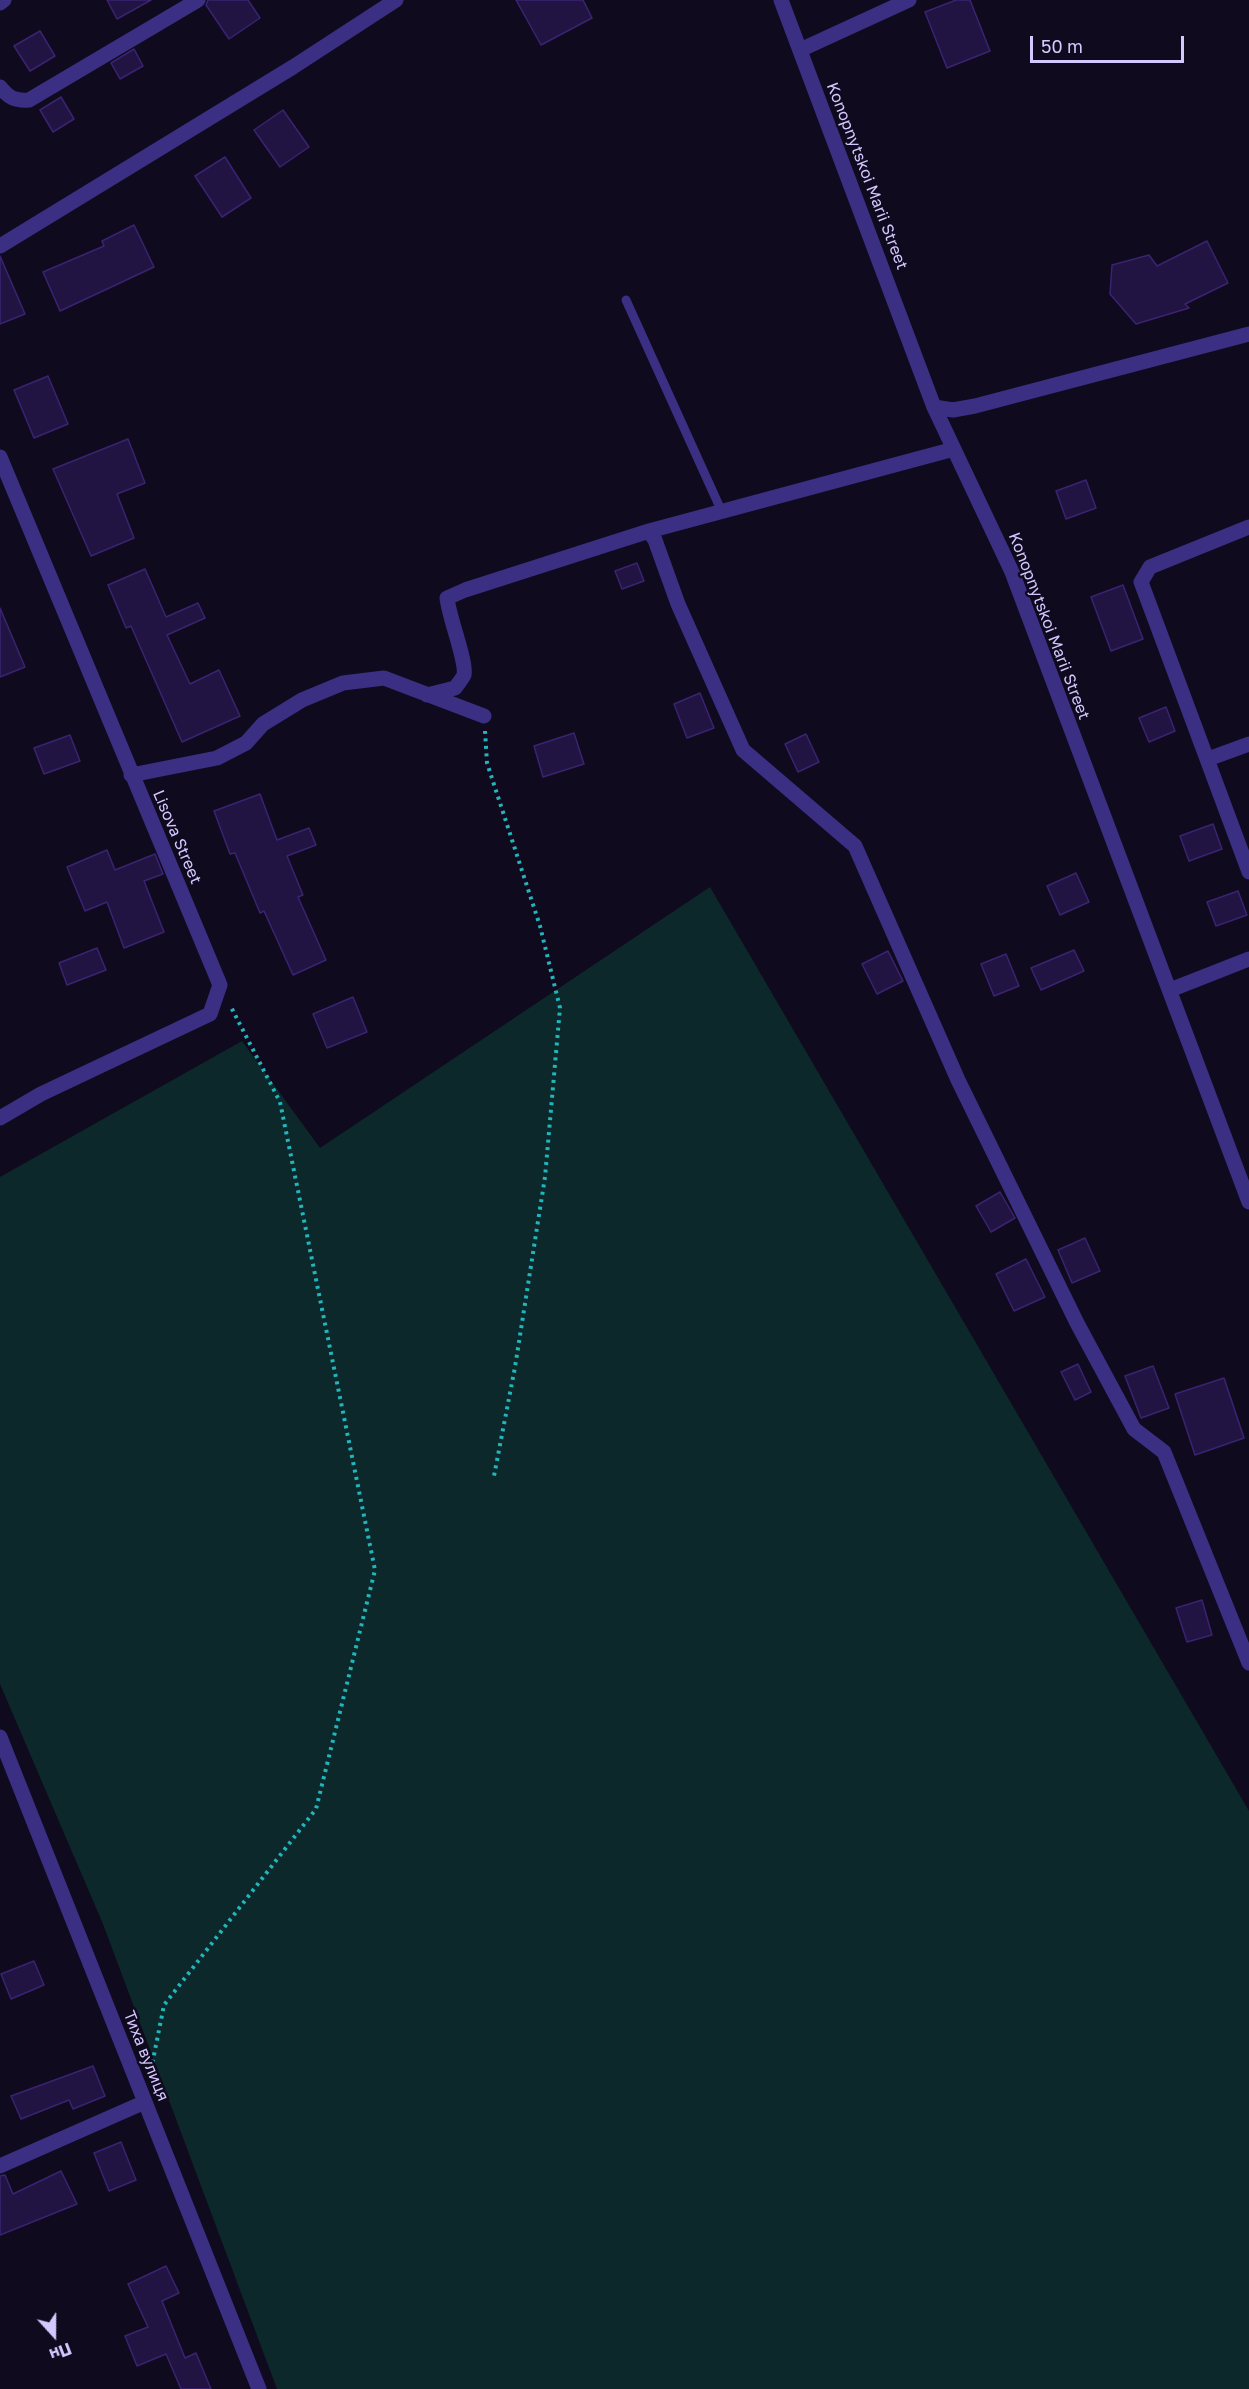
<!DOCTYPE html>
<html>
<head>
<meta charset="utf-8">
<style>
	body { margin:0 }
	#map { position:relative; width:1249px; height:2389px; overflow:hidden; background:#100a1f; font-family:"Golos Text",sans-serif }
	canvas { display:block }
	.north { position:absolute; left:24px; top:2305px; width:60px; height:60px; -webkit-text-stroke:4px #100a1f; paint-order:stroke; rotate:159deg; font-size:16px; font-weight:700; line-height:24px; text-align:center; color:#d4c8ff }
	.north::after { content:''; display:block; margin:auto; width:21px; height:27px; background:#d4c8ff; clip-path:polygon(50% 0,100% 100%,50% 72%,0 100%) }
	.scale { position:absolute; left:1030px; top:36px; width:154px; height:27px; box-sizing:border-box; border:3px solid #d4c8ff; border-top:0; padding-left:8px; font-size:18px; line-height:21px; white-space:nowrap; color:#d4c8ff; -webkit-text-stroke:4px #100a1f; paint-order:stroke }
</style>
</head>
<body>
<div id="map">
<canvas width="1249" height="2389"></canvas>
<div class="north">Пн</div>
<div class="scale">50 m</div>
</div>
<script>
const g = document.querySelector('canvas').getContext('2d');
g.lineJoin = 'round';
function paint(path, color) { g.fillStyle = color; g.fill(path, 'evenodd'); }
function stroke(path, color, width, dash) { g.strokeStyle = color; g.lineWidth = width; g.lineCap = dash ? 'butt' : 'round'; g.setLineDash(dash || []); g.stroke(path); }
function label(font, color, halo, rows, align = 'center') {
  g.font = font + ' "Golos Text",sans-serif'; g.lineWidth = 5; g.setLineDash([]); g.textBaseline = 'middle'; g.strokeStyle = halo; g.fillStyle = color; for (const [text, x, y, turn = 0] of rows) {
    g.save(); g.translate(x, y); g.rotate((+turn || 0) * Math.PI / 180); g.textAlign = isNaN(turn) ? turn : align; if (halo) g.strokeText(text, 0, 0); g.fillText(text, 0, 0); g.restore();
  }
}
paint(new Path2D(`
	M710 887 1249 1811V2389H277L103 1924 0 1684V1177L242 1041 320 1148Z`), '#0c282a');
const building = new Path2D(`
	M107 0H151L117 19Z
	M208 0H248L260 18 229 39 206 5Z
	M516 0H583L592 18 541 45Z
	M956 0H970L990 51 947 68 925 12Z
	M40 31 55 56 30 71 14 46Z
	M134 49 143 66 120 79 111 63Z
	M61 97 74 119 53 132 40 110Z
	M283 110 309 147 280 167 254 130Z
	M225 157 251 198 222 217 195 176Z
	M134 225 154 267 60 311 43 272 104 246 102 241Z
	M1207 241 1228 283 1185 304 1189 308 1136 324 1110 294 1112 265 1149 255 1157 266Z
	M0 256 25 314 0 324Z
	M48 376 68 424 34 438 14 390Z
	M128 439 145 483 117 494 134 538 91 556 53 469Z
	M1086 480 1096 508 1066 519 1056 491Z
	M637 563 644 581 622 589 615 571Z
	M145 569 166 617 198 603 205 618 167 635 190 684 219 670 240 716 182 742 131 626 126 628 108 585Z
	M1123 585 1143 639 1111 651 1091 597Z
	M0 608 25 667 0 677Z
	M700 693 714 728 687 738 674 704Z
	M1166 707 1175 731 1149 742 1139 718Z
	M574 733 584 764 543 777 534 746Z
	M806 734 819 762 798 772 785 744Z
	M70 735 80 761 44 774 34 748Z
	M260 794 277 840 309 828 316 845 287 856 303 895 298 897 326 960 293 975 264 911 260 913 235 853 230 854 214 811Z
	M1213 824 1222 849 1189 861 1180 836Z
	M107 850 115 870 155 854 163 874 144 881 164 932 124 948 107 902 85 911 67 867Z
	M1076 873 1089 902 1060 915 1047 886Z
	M1238 891 1247 915 1216 926 1207 902Z
	M97 948 106 970 67 985 59 963Z
	M1074 950 1084 971 1041 990 1031 968Z
	M888 951 903 981 877 994 862 964Z
	M1006 954 1019 986 994 996 981 964Z
	M353 997 367 1032 327 1048 313 1014Z
	M1000 1192 1015 1218 991 1232 976 1206Z
	M1085 1238 1100 1271 1072 1283 1058 1250Z
	M1026 1259 1045 1297 1014 1311 996 1274Z
	M1078 1364 1091 1392 1075 1400 1061 1372Z
	M1153 1366 1169 1408 1141 1418 1125 1376Z
	M1224 1378 1244 1438 1195 1455 1175 1394Z
	M1202 1600 1212 1635 1187 1642 1176 1608Z
	M34 1961 44 1985 11 1999 1 1974Z
	M93 2066 105 2096 73 2109 69 2100 21 2119 11 2096Z
	M121 2142 136 2180 109 2191 94 2153Z
	M61 2171 77 2204 0 2235V2176L5 2175 13 2194Z
	M166 2266 179 2293 162 2301 185 2358 196 2353 211 2389H181L166 2354 137 2366 125 2336 148 2327 128 2284Z`);
paint(building, '#221442');
stroke(building, '#3a2371', 1.5);
stroke(new Path2D(`
	M485 731 487 763 540 926 560 1008 545 1177 515 1367 494 1476
	M151 2070 164 2005 316 1809 375 1570 280 1102 231 1007`), '#20b6bc', 4, [3, 4.5]);
stroke(new Path2D(`
	M626 300 722 512`), '#3b2f84', 9);
stroke(new Path2D(`
	M781 0 934 407 1012 572 1249 1202
	M0 3 4 0
	M800 50 909 0
	M0 87C9 98 15 101 29 100L198 0
	M934 407 953 410 975 406 1249 334
	M0 457 220 985 210 1014 41 1094 0 1118
	M1249 527 1150 567 1141 582 1249 872
	M649 531 954 449
	M427 695 455 688C458 684 462 679 464 675 467 662 449 618 447 598L465 590 649 531 655 540 678 604 743 750 855 846 958 1080 1077 1323 1134 1429 1164 1452 1249 1663
	M1208 759 1249 744
	M131 775 217 758 246 743 263 724 302 700 343 683 384 678 484 716
	M1170 990 1249 959
	M0 1737 259 2389
	M0 2166 145 2102`), '#3b2f84', 15);
stroke(new Path2D(`
	M0 246 293 67 396 0`), '#3b2f84', 15);
label('16px', '#d4c8ff', '#100a1f', [
	["Konopnytskoi Marii Street",867,176,69],
	["Konopnytskoi Marii Street",1049,626,69],
	["Lisova Street",177,837,67],
	["Тиха вулиця",146,2056,68]
]);
</script>
</body>
</html>
